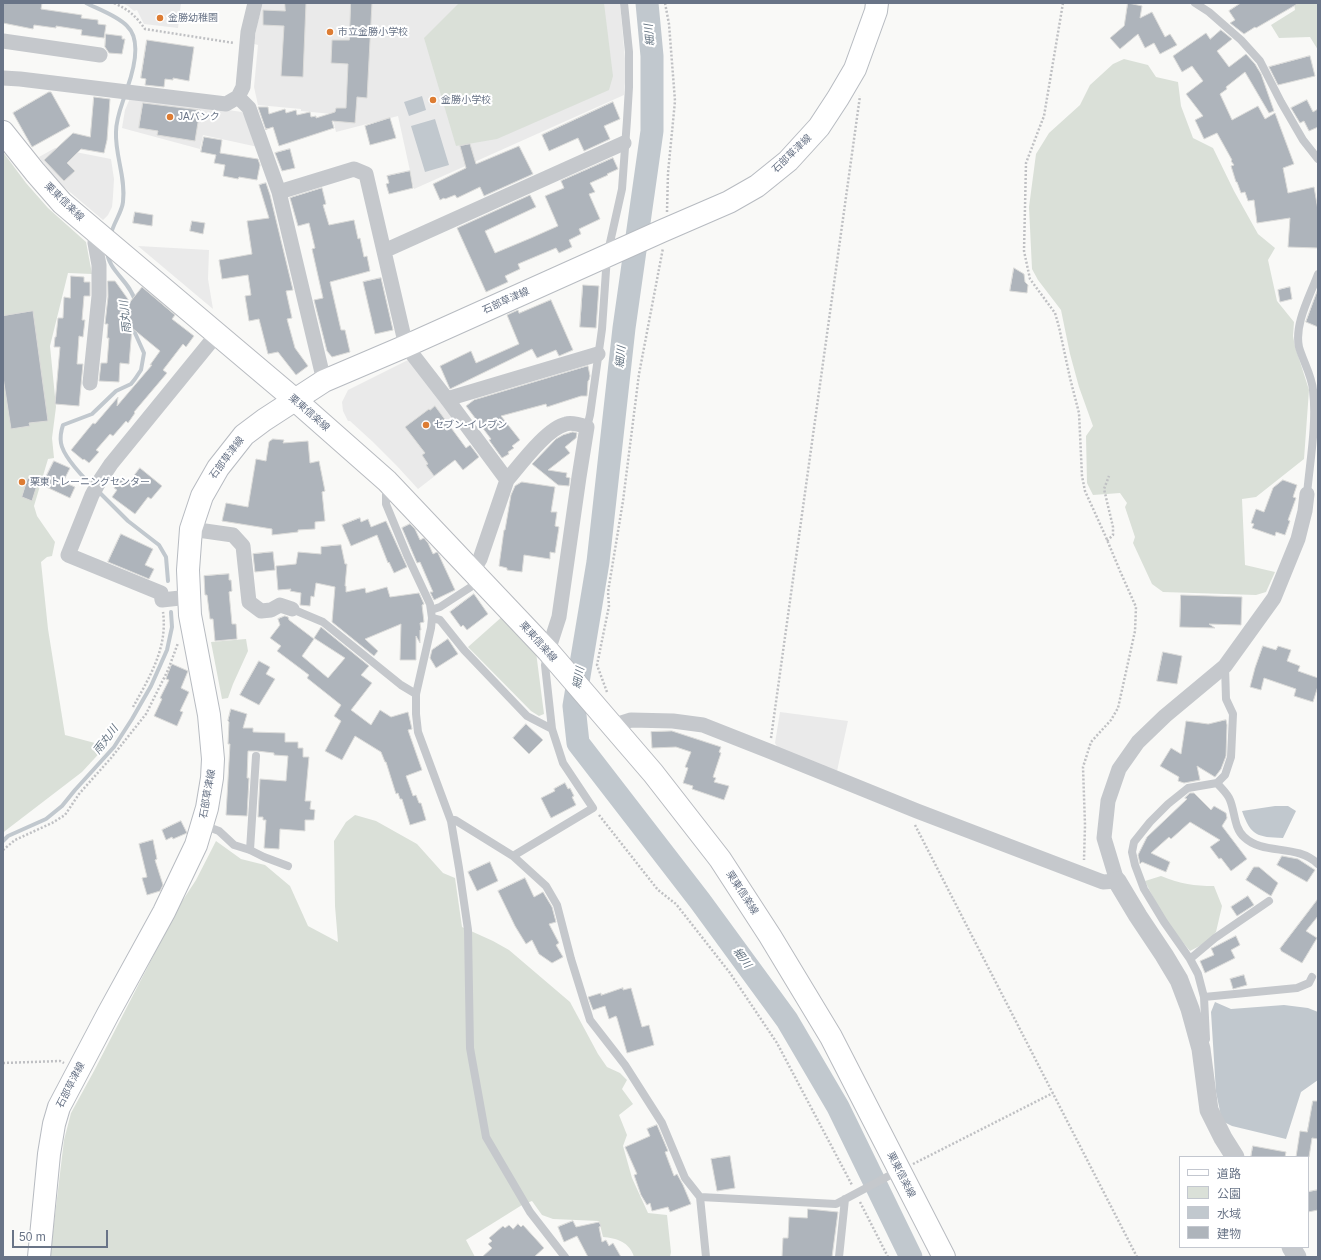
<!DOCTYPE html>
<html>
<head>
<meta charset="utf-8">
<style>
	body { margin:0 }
	#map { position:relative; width:1321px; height:1260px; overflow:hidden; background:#f9f9f7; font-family:Arial,"Noto Sans JP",sans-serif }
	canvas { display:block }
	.frame { position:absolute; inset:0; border:4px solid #697487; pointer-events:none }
	.legend { position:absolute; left:1179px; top:1156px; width:130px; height:92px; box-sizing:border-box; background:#fff; border:1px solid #c3c7cf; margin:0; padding:5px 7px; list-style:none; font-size:12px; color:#697487 }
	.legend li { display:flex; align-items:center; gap:8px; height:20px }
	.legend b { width:20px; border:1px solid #c3c7cf }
	.scale { position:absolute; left:12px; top:1230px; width:96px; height:18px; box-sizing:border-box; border:2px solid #697487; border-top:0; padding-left:5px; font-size:12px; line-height:14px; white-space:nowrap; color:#697487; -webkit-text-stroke:3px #fff; paint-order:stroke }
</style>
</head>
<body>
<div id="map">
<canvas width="1321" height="1260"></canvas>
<div class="frame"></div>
<ul class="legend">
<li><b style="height:5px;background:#fff"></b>道路</li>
<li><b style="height:11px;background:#dae0d8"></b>公園</li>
<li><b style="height:11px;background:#c1c8ce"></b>水域</li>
<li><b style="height:11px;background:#aeb4bb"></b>建物</li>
</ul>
<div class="scale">50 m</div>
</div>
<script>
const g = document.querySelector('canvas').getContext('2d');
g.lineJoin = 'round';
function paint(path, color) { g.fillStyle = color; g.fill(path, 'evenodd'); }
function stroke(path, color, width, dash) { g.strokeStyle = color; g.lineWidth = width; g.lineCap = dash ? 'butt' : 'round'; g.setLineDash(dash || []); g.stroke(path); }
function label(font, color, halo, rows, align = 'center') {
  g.font = font + ' Arial,"Noto Sans JP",sans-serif'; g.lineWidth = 4; g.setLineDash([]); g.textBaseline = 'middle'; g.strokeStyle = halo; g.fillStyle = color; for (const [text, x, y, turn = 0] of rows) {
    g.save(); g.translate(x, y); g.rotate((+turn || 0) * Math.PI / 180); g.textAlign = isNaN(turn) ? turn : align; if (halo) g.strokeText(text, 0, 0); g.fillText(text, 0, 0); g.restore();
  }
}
paint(new Path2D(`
	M122 3H181L178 28 144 24 137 10 134 11 128 6Z
	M263 3H620L626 70 624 95 414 189 398 116 336 132 332 114 301 111V109L258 105 254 87 258 45 254 44 257 25Z
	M131 96 242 112 248 118 258 147 203 135 200 149 122 128 125 110Z
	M55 148 111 159 114 179 113 196 112 207 108 215 103 220 64 187 49 171 39 157Z
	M138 246 209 250 208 279 213 309Z
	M408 360 455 420 429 440 449 465 418 489 397 466 373 442 350 421H348L343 411 342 402 348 390Z
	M780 712 848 721 837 771 778 748 775 743Z`), '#eaeaea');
paint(new Path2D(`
	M459 3H604L613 76 609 90 497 139 456 146 424 38Z
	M1294 3H1318V50L1310 37 1279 38 1271 25 1295 10Z
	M1124 59 1148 65 1156 77 1178 82 1181 106 1193 138 1213 148 1234 191 1258 234 1275 248 1268 260 1277 301 1294 322 1293 336 1295 346 1309 390 1304 459 1256 497 1242 499 1245 565 1275 572 1266 592 1256 595 1163 592 1152 584 1133 543 1135 537 1125 507 1127 503 1120 493 1093 495 1087 483 1086 436 1093 426 1079 387 1070 354 1061 310 1038 280 1032 269 1029 207 1036 154 1049 133 1080 105 1090 85 1113 64Z
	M3 152 26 183 48 208 86 242 92 274 68 273 50 346 56 407 52 438 54 458 48 459 34 506 37 516 55 542 52 556 47 557 41 562 48 629 65 735 106 746 82 772 5 831 3 833Z
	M504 615 536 652 544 714 539 716 531 711 468 647Z
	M246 639 248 651 233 684 228 698 222 699 211 642Z
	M355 815 376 821 417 844 443 873 455 878 462 927 493 941 509 950 570 1002 598 1054 607 1067 620 1073 627 1080 622 1089 633 1104 619 1115 627 1135 623 1146 632 1178 648 1213 667 1215 671 1252 670 1257H634C630 1242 616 1238 603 1237L599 1221 553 1219 542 1215 532 1201 522 1205 466 1240 475 1257H50L64 1140 71 1113 94 1071 179 906 196 880 216 841 241 859 265 865 290 886 308 926 338 942 335 906 334 841 346 822Z
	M1161 876C1181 884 1194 886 1214 886L1222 906 1216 932 1207 942 1190 951C1172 930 1157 907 1145 881Z`), '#dae0d8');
paint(new Path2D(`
	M422 96 426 110 409 116 404 102Z
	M435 119 449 165 425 172 411 126Z
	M1275 806H1288L1296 811 1283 838C1257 837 1251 836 1242 811Z
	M1215 1002 1231 1009 1284 1005 1308 1008 1318 1012V1080L1301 1092 1286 1139 1232 1126 1222 1121 1216 1092 1211 1012Z`), '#c1c8ce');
stroke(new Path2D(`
	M86 3C98 9 118 16 127 26 142 40 133 72 127 89
	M111 234C113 224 122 212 123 202 126 177 115 156 116 132 116 119 121 107 125 95
	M107 251C108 271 130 281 135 301
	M93 487C83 477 63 456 61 443 60 437 61 431 63 425L92 414 116 391 131 384 135 379 141 370 144 353 135 333V326
	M98 491 128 521 159 545 166 557 168 581
	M3 841 8 836 46 819 62 806 75 790 114 747 132 719 151 686 167 650 172 627 171 612`), '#c1c8ce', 4);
stroke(new Path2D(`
	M647 3 652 56V131L624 328 598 562 574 706 578 743 700 901 787 1020 838 1107 911 1257`), '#c1c8ce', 23);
const building = new Path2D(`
	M3 3H42L41 9 82 15 81 18 98 20V24L106 25 104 38 81 35 82 30 56 26V28L34 25 33 29 3 23Z
	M285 3H306L303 77 281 76 284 26 263 25V10L285 11Z
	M351 3H372L367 98 357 97 355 123 332 121 334 128 279 146 273 127 267 129V128L266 130 258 107H268L269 114 285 109 286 113 296 110 297 115 310 112 311 117 316 116V118L335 112 336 108H346L348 64 331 63 332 40H349Z
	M1128 3 1142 6 1140 18 1152 12 1165 37 1170 34 1177 45 1160 54 1154 43 1145 48 1138 34 1120 49 1110 38 1124 26Z
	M1241 3H1299L1256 28 1255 27 1244 34 1230 23 1235 20 1229 11Z
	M1221 30 1232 39 1217 51 1229 67 1246 54 1255 64 1261 74 1274 111 1269 113 1245 72 1226 87 1227 89 1220 94 1232 120 1258 106 1265 119 1275 113 1294 164 1283 168 1288 193 1314 187 1318 210V248L1288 247 1290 218 1257 223 1254 200 1248 201 1245 192 1241 193 1237 182H1236L1231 166 1234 165 1231 161 1232 160 1217 133 1204 139 1195 120 1203 116 1186 94 1203 81 1192 66 1182 72 1173 56 1206 33 1210 39Z
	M106 34 122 36V39H125L122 54 109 53 105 47Z
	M147 40 194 47 189 81 173 78V80L165 79 164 87 145 85 146 79 141 78Z
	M1310 56 1315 76 1278 85 1269 67Z
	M49 92H51L70 126 32 147 13 113Z
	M94 97 110 99 107 140 104 153 81 149 67 163 75 171 64 181 44 160 73 133 90 137Z
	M1307 100 1313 112 1318 109V127L1309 131 1304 121 1300 123 1291 108Z
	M613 102 620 119 604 126 610 139 584 151 578 138 549 151 542 135Z
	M143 103 200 110 195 141 157 135 158 131 139 128Z
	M390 118 396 138 370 145 365 126Z
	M204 137 222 140 220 153 258 159 260 165 257 180 239 177 238 179 223 176 225 165 214 163 216 155 201 152Z
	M470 144 476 164 519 146 533 174 484 196 480 187 457 198 455 195 445 199 444 198 440 200 433 184 466 168 460 146Z
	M290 149 295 168 282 171 275 153Z
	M613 158 618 169 607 174 608 175 590 183 595 192 589 194 600 219 579 229 581 234 569 240 572 247 559 253 556 248 518 264 520 269 505 276 508 282 486 292 457 228 530 195 536 207 485 231 495 253 531 238 558 226 545 196 564 188 561 181Z
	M410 171 413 188 389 194 386 184 389 183 387 176Z
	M266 183 270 195 293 290 286 291 292 318 287 319 295 348 308 366 296 375 278 352 268 354 259 319 249 321 245 296 251 295 248 275 222 279 219 260 252 254 247 221 269 218 259 185Z
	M322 188 326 204 323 205 329 225 354 220 358 239 360 238 364 257 367 256 370 271 330 282 341 330H345L350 352 332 357 327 351 314 300 323 298 312 249 315 248 309 223 298 226 290 198Z
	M135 212 153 215 152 226 133 223Z
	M192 221 205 223 203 234 190 231Z
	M1014 268 1024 274 1025 282 1028 285 1027 293 1010 291Z
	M71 276 84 277V282H90V296H84L82 320H85L83 337 79 336 77 364H83L79 406 55 404 60 347H54L55 337H56L58 318H63L64 297 70 298Z
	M381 278 393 330 375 334 363 282Z
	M108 281H115L130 302 142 287 175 315 172 319 194 336 186 347 183 344 163 370 167 373 134 412 135 413 128 423 126 421 113 436 110 434 96 450 99 452 89 463 84 459 83 460 71 450 93 423 95 424 118 397 117 406 152 365H150L160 351 132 328 129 364 120 363 119 382 99 381 101 363H107L109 338H107L108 324H105L108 297Z
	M583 285 599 286 596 328 580 327Z
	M1290 287 1292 299 1280 302 1278 290Z
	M1318 289V327L1306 322Z
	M551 300 573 350 559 356 556 350 537 358 532 349 450 389 440 366 471 351 476 363 519 344 507 315 518 310 519 313Z
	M33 311 48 421 29 423 30 426 11 429 3 377V316Z
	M588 366 590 376 589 380 588 381 587 396H581L547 407 546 404 501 416 520 440 512 446 514 448 508 452 509 454 502 458 489 440 491 439 466 406 474 400Z
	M435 406 466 448 470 445 479 457 463 470 455 460 434 476 426 465 428 464 422 455 425 453 405 427 429 409 430 410Z
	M573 432 577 433 576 438 565 447 570 453 548 470 567 473 566 477 570 478 569 486 558 485 532 464 556 439 563 435Z
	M273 439 284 440 283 443 308 441 310 463 319 461 325 491 322 492 325 521 315 522V529L298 530V532L272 535V529L222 521 226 503 248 507 256 459 266 461 269 442Z
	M54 461 70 468 63 482 75 487 70 498 42 485Z
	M140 468 162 486 151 499 148 497 135 514 112 497 117 490 114 488 121 479 127 484Z
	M28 478 38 482 32 501 22 497Z
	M1283 480 1297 485 1293 497 1296 498 1288 520 1290 521 1285 535 1276 532 1275 536 1252 528 1254 524 1251 523 1256 509 1264 512 1273 488Z
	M522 482 555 487 551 512H557L555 526 559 527 555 553 550 552V559L524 555 522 572 507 570V568L499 566 504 530H505L511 495 515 486Z
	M360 518 361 522 368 519 371 527 386 521 407 567 394 573 389 562 388 563 377 535 351 546 342 525Z
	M410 524 415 529 420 540 424 538 428 543 433 554 437 552 438 553 455 590 434 600 430 592H433L420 562 417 563 402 528Z
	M121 534 153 549 145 565 154 569 149 579 108 562Z
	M341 545 345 564H347L345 586H346V592L365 588 366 593 387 587 390 597 419 593 424 604 422 605 424 622 420 623 421 630H420V643L416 636V660H400L401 624 365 639 378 651 374 656 332 622 335 587 316 583 314 597 311 596 310 606 300 605 301 593 290 591 291 589 278 590 276 566 296 564 298 552 321 554V547Z
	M273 552 275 570 255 572 253 554Z
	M229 574V580H231L232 591 229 592 232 624H236L237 639 215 641 213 619H210L207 595H205L204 576Z
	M474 594 488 614 467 630 463 625 461 627 450 612Z
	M1181 595 1242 597 1241 625 1209 624 1215 628 1180 627Z
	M285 616 288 617 289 620 314 639 302 656 328 678 345 658 314 638 321 627 369 666 361 675 372 683 351 710 371 725 380 710 391 717 408 712 412 729 408 730 422 770 406 776 413 796 416 795 419 803H421L426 820 410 825 402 799H400L398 793 396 794 386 762H385L381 752 355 736 342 760 325 751 341 721 334 716 341 705 307 678 309 675 277 651 281 646 270 638 280 625 278 619Z
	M448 639 458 654 436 668 430 658 432 650Z
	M1263 646 1276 650 1278 646 1291 650 1287 661 1300 666 1298 671 1318 678V686L1313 702 1294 696 1296 689 1264 678 1261 690 1250 687 1255 668Z
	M1163 652 1182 656 1177 684 1157 681Z
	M259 661 270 667 266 674 275 679 259 705 240 695Z
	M172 664 188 671 181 688 189 692 180 711 183 712 177 726 154 716 162 699 160 698 169 680 166 679Z
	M231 709 247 714 243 728H253V732L285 733V742H298V748H303V757H309L305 801H311L310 809 315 810 314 820H305V831L280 829 279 849 264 848 266 820H263V817H258L260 779 286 781 288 756 274 755V753L257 751H248L247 778H249L247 816 226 815 230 744H228L229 722 228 721Z
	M1226 720 1227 725 1226 756 1221 769 1215 777 1197 766 1200 780 1184 783 1178 781 1179 777 1160 766 1171 748 1181 754 1186 721 1208 724Z
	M526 724 543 740 529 754 513 738Z
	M672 731 721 747 719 752 721 753 713 777 716 778 714 782 729 786 724 800 692 789 693 786 683 783 688 768 685 767 691 752 676 747 652 748 651 732Z
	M565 783 568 789 570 788 574 796 572 797 576 805 551 818 541 798 555 791 554 789Z
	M1190 793H1194L1211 810 1214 806 1226 813 1227 818 1222 826 1247 859 1231 871 1221 858 1219 859 1210 847 1220 840 1190 822 1171 839 1169 837 1151 853 1170 862 1166 872 1142 862 1140 864 1138 855 1147 837 1187 799 1185 798Z
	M181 821 187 833 173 839 172 837 166 840 162 830Z
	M153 840 157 859 155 860 163 885 160 891 147 895 142 878 147 877 139 844Z
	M1282 856 1298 859 1315 870 1307 882 1277 865Z
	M490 862 498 881 477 891 468 872Z
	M1254 867H1259L1278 883 1271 896 1246 880Z
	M525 878 534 897 543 892 552 907 556 922 549 924 559 943 556 945 563 957 552 963 539 954 532 940 526 944 515 926 498 891Z
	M1248 896 1254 905 1237 916 1231 907Z
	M1318 899V916L1306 931 1317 938 1302 963 1281 951V950L1280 949Z
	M1236 936 1240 945 1231 950 1235 958 1205 973 1200 961 1214 955 1211 948H1212Z
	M1244 975 1247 985 1233 989 1230 979Z
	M623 988V990L631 988 642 1027 649 1025 654 1045 627 1053 617 1018 616 1016 609 1019 605 1006 593 1010 588 997 601 993V995Z
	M1313 1101H1318V1139L1312 1138 1309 1157H1296L1300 1131 1307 1132Z
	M657 1125 668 1151 665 1152 674 1176 677 1174 683 1185 691 1204 670 1212 668 1207 652 1211 650 1203 647 1205 641 1195 634 1175 637 1174 625 1147 650 1136 647 1129Z
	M1253 1146 1286 1152 1285 1157H1251Z
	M730 1156 735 1188 717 1191 711 1159Z
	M1318 1190V1210L1308 1212V1192Z
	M808 1209 838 1212 832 1257H782L783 1238H788L789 1217 807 1218Z
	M573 1221 576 1227 599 1222 601 1226 599 1227 602 1242 606 1240 609 1246 613 1243 621 1257H588L577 1236 564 1242 558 1227Z
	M518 1224 521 1227 523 1225 544 1248 534 1257H482L492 1248 488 1244 492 1241 489 1238 503 1226 505 1228 509 1225 513 1229Z`);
paint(building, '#aeb4bb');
stroke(building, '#dbdbd9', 1);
const secondary = new Path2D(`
	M39 1257 49 1154 54 1124 59 1107 108 1014 164 912 196 845 207 808 212 778 213 759 209 715 190 615 188 570 191 529 202 496 218 468 244 435 264 420 324 381 406 346 662 231 729 202 757 186 788 161 819 127 838 98 855 69 876 11 877 3`);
const primary = new Path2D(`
	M3 132 35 172 62 203 294 399 387 481 548 651 653 773 720 859 770 936 831 1037 944 1257`);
stroke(secondary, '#b7bbc1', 24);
stroke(primary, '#b8bbc0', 24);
stroke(new Path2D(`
	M114 3C129 10 135 15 145 29L234 43
	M665 3 669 24 675 101 668 173 667 212
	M1063 3 1044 116 1026 163 1024 251 1030 279 1055 313 1059 327 1070 378 1079 413 1082 476 1085 491 1105 535 1120 571 1136 607 1135 631 1118 708 1111 720 1091 742 1083 767 1085 825 1084 860
	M1107 541 1113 535V527L1104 489 1109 476
	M607 692 597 665 609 606 608 592 623 501 639 374 663 248
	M133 707C149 678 168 648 163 612
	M771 738 860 96
	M599 815 658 890 676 904 730 973 777 1043 852 1185
	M915 825 1137 1257
	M3 850 15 840 52 823 65 815 79 794 111 758 146 714 168 670 178 643
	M3 1063 60 1061 64 1063
	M913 1164 1053 1093
	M860 1202 888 1257`), '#bfc0c3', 2.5, [2, 2]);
stroke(new Path2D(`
	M1195 3 1209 12 1241 40 1260 61 1281 102 1303 140 1318 159
	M587 427 590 415 602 329 607 256 622 189 627 120 629 87V52L624 3
	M387 486 386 495V504L407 555 430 604 432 618 431 628 416 694V714L418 732 451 821 459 868 468 930 470 1048 486 1137 530 1212 565 1257
	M1307 494C1310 461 1317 423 1313 390 1312 376 1303 361 1299 347 1294 324 1310 296 1318 274
	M292 609 323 622 401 685 416 694
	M431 610 440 607 480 581
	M432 618 440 620 464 650 527 716 552 729
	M1217 783C1221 788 1228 794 1230 800 1235 812 1234 828 1244 837 1264 856 1296 843 1318 864
	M451 821 455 820 513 856 546 886 557 905 571 959 590 1020 625 1065 662 1123 685 1178 700 1197 706 1257
	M203 825 219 831 234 845 250 850 264 857 288 866
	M250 850 256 756
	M513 856 593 808 563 763 552 729 545 665 547 655
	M1190 959 1215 938 1269 901
	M1204 997 1297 988 1309 983 1312 977
	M1206 1039 1204 997 1198 974 1190 959 1164 922 1144 889 1135 865 1132 852 1134 842 1150 822 1168 804 1188 788 1217 783 1225 775 1231 757 1233 714 1226 699 1225 666
	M700 1197 836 1204 898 1171
	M839 1257 845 1199`), '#c5c8cc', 8);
stroke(new Path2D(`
	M3 41 100 55
	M3 78 20 79 226 104 238 97 243 87 248 32 255 3
	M238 97 249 108 279 192 324 381
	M279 192 354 169 366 174 406 346 447 399 507 480 480 559 473 571
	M384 251 624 143
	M90 383 99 296V265L95 243 96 232
	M447 399 598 354
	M507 480C520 465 547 428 566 424 572 422 581 425 587 427L579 477 559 617 548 651
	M191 529 233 535 243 546 249 602 261 611 271 610 280 605 292 609
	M189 597 162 600 161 593 68 555 92 495 99 482 111 464 217 334
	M612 726 631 720 673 721 703 725 769 751 917 811 1103 882 1117 881 1104 838 1108 801 1119 769 1138 742 1165 716 1225 666 1274 598 1298 539 1305 511 1307 494`), '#c5c8cc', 15);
stroke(new Path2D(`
	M1117 881 1138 916 1164 955 1179 980 1190 1009 1201 1049 1209 1110 1223 1138 1235 1157
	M1291 1247 1297 1257`), '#c5c8cc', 19);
stroke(secondary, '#fff', 22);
stroke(primary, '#fff', 22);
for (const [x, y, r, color] of [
	[160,18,4,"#dd7c33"],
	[330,32,4,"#dd7c33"],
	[433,100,4,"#dd7c33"],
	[170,117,4,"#dd7c33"],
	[426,425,4,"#dd7c33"],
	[22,482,4,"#dd7c33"]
]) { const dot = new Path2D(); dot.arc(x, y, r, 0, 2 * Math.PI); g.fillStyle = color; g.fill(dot); stroke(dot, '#fff', 1.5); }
label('10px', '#697487', '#fff', [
	["金勝幼稚園",168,18],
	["市立金勝小学校",338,32],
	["金勝小学校",441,100],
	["JAバンク",178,117],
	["セブン-イレブン",434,425],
	["栗東トレーニングセンター",30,482]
], 'left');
label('10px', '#697487', '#fff', [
	["石部草津線",792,154,-44],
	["栗東信楽線",64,202,44],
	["石部草津線",506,301,-24],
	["栗東信楽線",309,413,41],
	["石部草津線",227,458,-53],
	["栗東信楽線",538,642,48],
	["石部草津線",208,794,-80],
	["栗東信楽線",742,893,57],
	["石部草津線",71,1085,-63],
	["栗東信楽線",901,1175,63]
]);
label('italic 11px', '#657482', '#fff', [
	["細川",650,35,-95],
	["雨丸川",126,317,-96],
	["細川",621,357,-84],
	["細川",579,678,-80],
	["雨丸川",106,740,-53],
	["細川",742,958,54]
]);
</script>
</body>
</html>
